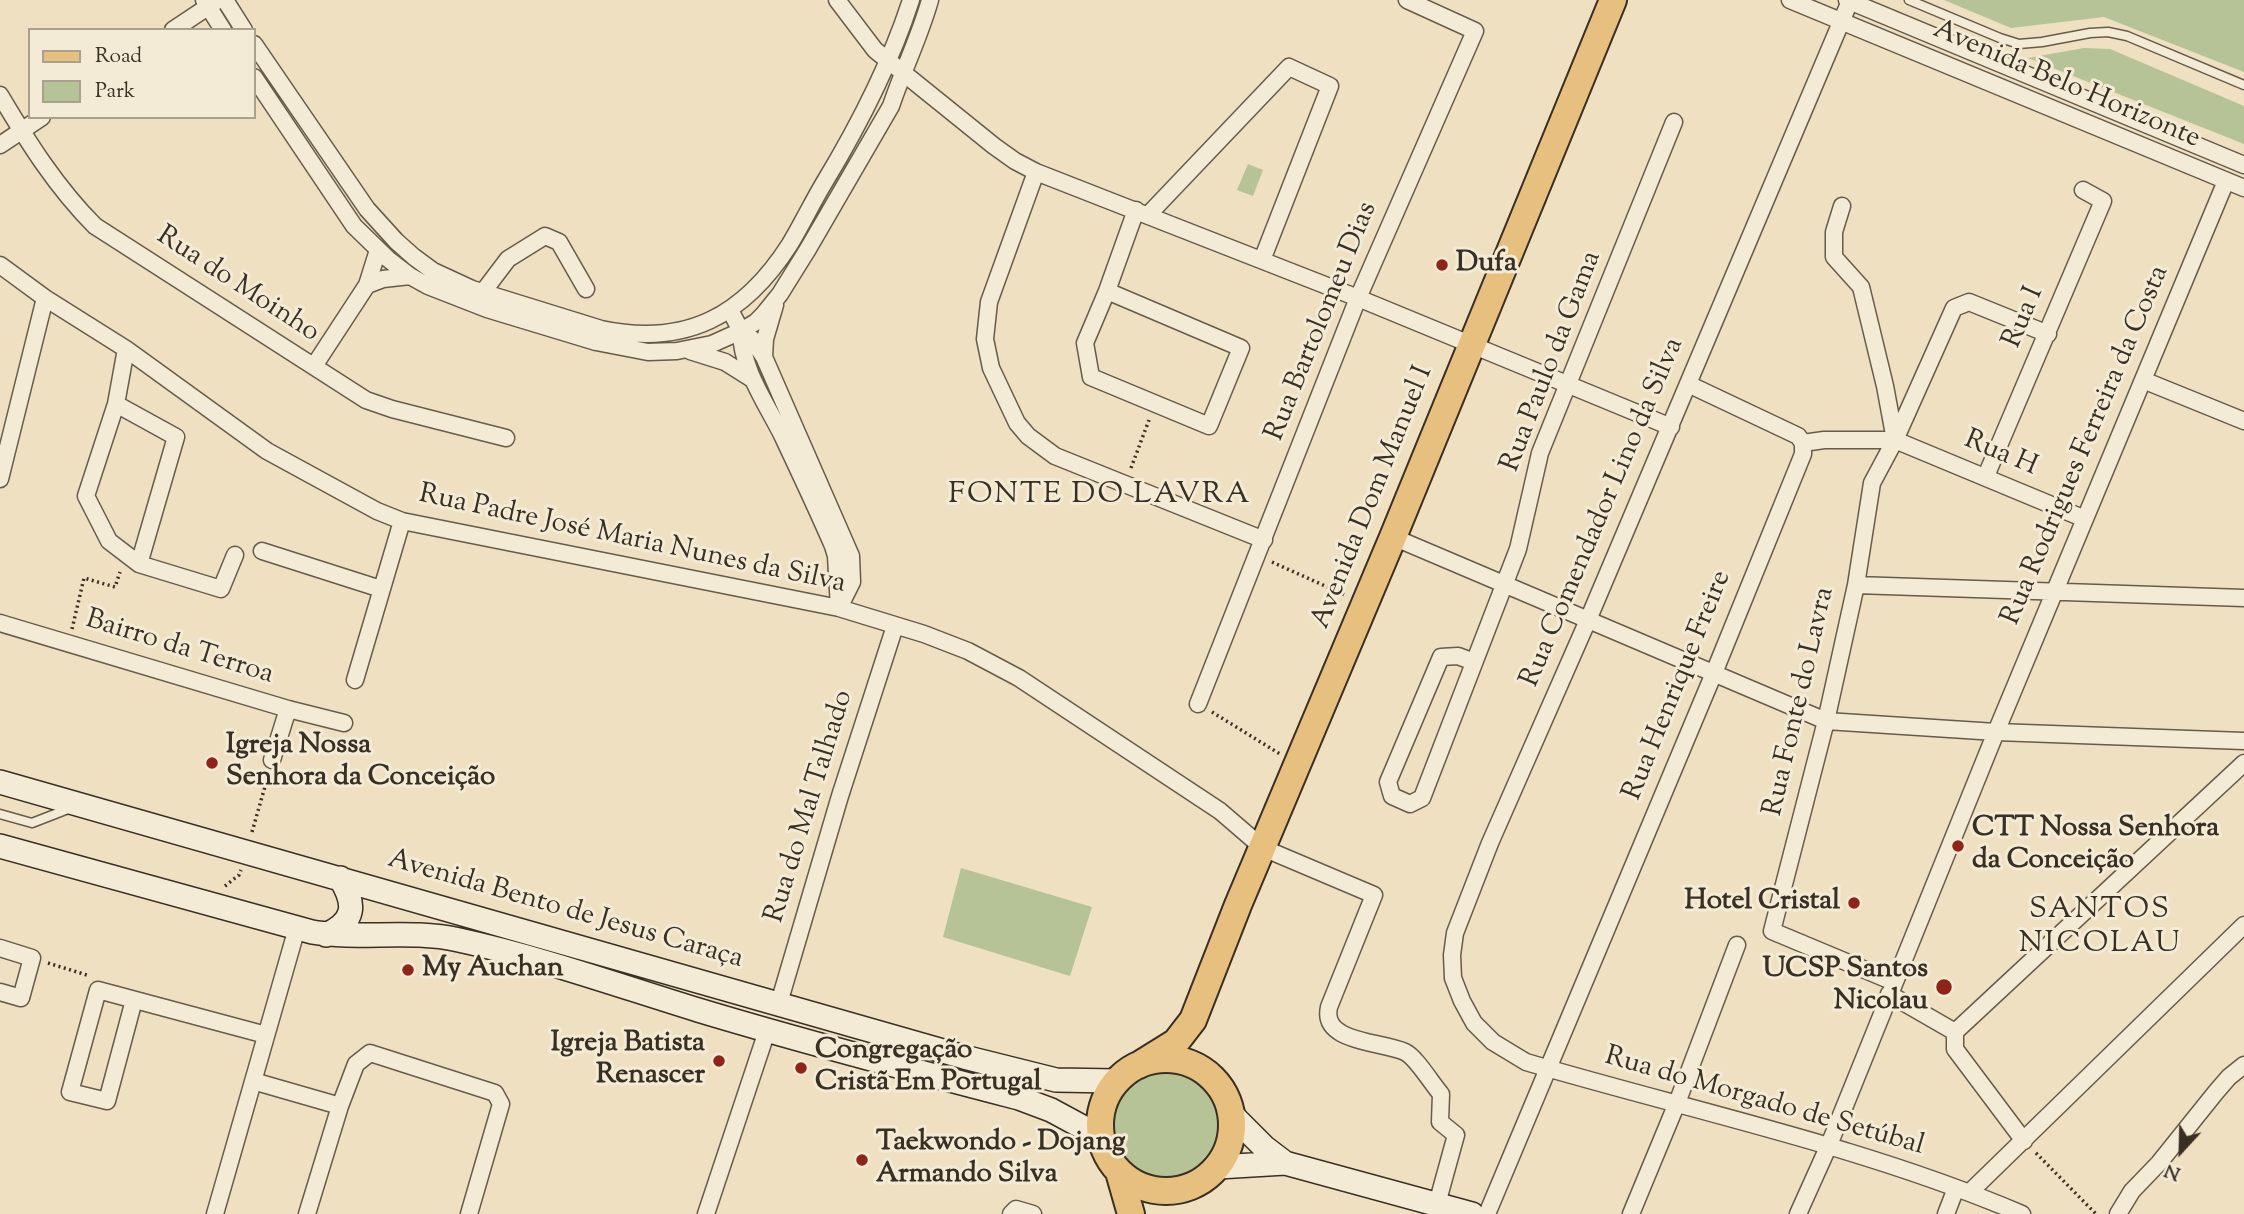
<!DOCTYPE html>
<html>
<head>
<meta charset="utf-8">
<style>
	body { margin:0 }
	#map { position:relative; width:2244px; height:1214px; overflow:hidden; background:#eee0c1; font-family:"Sorts Mill Goudy",serif }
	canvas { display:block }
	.legend { position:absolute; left:28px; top:28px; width:228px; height:91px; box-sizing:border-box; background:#f4ebd7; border:2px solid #aaa08f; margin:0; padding:9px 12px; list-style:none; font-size:21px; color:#3a2f23 }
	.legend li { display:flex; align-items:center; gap:14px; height:35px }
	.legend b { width:35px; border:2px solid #aaa08f }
	.north { position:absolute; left:2146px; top:1116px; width:70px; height:70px; -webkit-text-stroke:5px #f4ebd7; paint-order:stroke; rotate:202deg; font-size:19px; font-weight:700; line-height:28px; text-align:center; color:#3a2f23 }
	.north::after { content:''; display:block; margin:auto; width:24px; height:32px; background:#3a2f23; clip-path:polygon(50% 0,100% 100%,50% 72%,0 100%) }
</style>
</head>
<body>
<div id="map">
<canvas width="2244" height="1214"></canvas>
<ul class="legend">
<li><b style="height:9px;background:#e7c080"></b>Road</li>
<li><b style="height:19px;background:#b5c396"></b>Park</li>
</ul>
<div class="north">N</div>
</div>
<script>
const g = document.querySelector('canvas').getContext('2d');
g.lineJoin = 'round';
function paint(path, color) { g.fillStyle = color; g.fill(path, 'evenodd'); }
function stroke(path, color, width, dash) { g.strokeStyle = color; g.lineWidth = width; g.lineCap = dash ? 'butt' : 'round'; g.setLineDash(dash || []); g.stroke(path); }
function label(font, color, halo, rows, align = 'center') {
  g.font = font + ' "Sorts Mill Goudy",serif'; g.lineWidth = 6; g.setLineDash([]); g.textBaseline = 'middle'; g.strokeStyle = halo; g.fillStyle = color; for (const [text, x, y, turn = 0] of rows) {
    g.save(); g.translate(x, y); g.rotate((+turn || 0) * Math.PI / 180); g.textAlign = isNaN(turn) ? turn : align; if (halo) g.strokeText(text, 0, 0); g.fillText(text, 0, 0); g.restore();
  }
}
paint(new Path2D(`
	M1944 0H2244V72L2104 17 2011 28Z
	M2084 48 2110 49 2244 106V144L2028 58Z
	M1248 164 1263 170 1253 196 1237 190Z
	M961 868 1092 907 1070 976 943 937Z
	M1111 1127a54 54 0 1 1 108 0a54 54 0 1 1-108 0Z`), '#b5c396');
const lane = new Path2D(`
	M1909 0 2000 38 2019 44 2042 42 2090 33 2108 32 2127 36 2244 85
	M0 814 32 823 68 809`);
const street = new Path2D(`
	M204 0 223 30
	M225 0 244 30
	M837 0 875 50 994 146 1015 161 1036 172 1358 298 1671 427
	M1790 0 2244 188
	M1847 0 2244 165
	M1850 1 1588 620 1490 843 1455 933 1452 955 1453 978 1462 1001 1474 1023 1493 1042 1526 1062C1692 1111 1862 1146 2022 1214
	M173 30 218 0
	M254 44 367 209 396 241 414 257 433 271 472 289 601 329C686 347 744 316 790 244 802 224 812 203 824 183 859 125 890 65 911 0
	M254 77 354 226 388 259 410 276 428 286 487 309 596 342 648 352 677 351 712 344 741 331 756 322 763 315 780 294 808 249 891 106C903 70 920 36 930 0
	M0 95C28 142 56 187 95 226L366 400 392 409 506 438
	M0 145 42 117
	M1036 172 989 302 985 339 991 368 1017 423 1028 436 1055 456 1264 540
	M1842 206 1834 232V257L1861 287 1885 386 1895 440
	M1148 215 1289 67 1330 86 1262 260
	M0 265 45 298 126 349 267 451 377 511 402 521 839 608 924 634 968 651 1019 678 1220 811 1263 848 1374 895 1329 1007C1321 1043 1381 1041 1405 1052 1416 1057 1432 1084 1441 1094L1440 1122 1456 1135 1437 1204
	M367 285 383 279 410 276
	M1107 291 1241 348 1209 426 1091 377 1085 343 1107 291 1136 210
	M483 292 508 259 545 236 559 242 586 289
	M730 310 741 331 752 339 764 357 851 556 852 582 839 608
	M741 331C741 369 767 404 783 437 800 473 817 509 833 546L836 556 839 608
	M126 349 116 404 86 496 109 541 139 564 221 589 235 555
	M690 351 725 362 752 379
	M764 357 765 339 775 305
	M314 366 367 285 378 250
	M2143 380 2244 421
	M116 404 176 437 139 564
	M1895 440 1954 308 1969 302 2048 334
	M1803 443 1824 440H1895
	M1986 476 2103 201 2083 190
	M0 479 45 298
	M1393 537 1826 721 1996 732 2244 741
	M262 551 381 589
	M1856 585 2244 598
	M0 623 288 709 344 723
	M1474 662 1458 656 1441 657 1388 782 1392 796 1410 804 1422 798 1518 549 1540 453 1674 122
	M355 680 402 521
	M1198 704 1358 298 1475 31 1407 0
	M272 760 288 709
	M0 948 32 958 21 998 0 992
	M1894 982 1772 931 1826 721 1856 585 1872 483 1895 440 2085 519
	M1889 994 1955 1032V1049L2024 1141
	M134 1000 107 1101 70 1092 98 990 266 1035
	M779 1003 840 796 895 626
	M1955 1032 2244 763
	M253 1081 340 1106 356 1064 370 1053 495 1093 501 1104 469 1214
	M1970 1192 2244 925
	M215 1214 297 928
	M307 1214 340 1106
	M706 1214 767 1031
	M1011 1214 1016 1209 1033 1214
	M1487 1214 1714 673 1803 454V443L1798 436 1688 384
	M1631 1214 1677 1103 1737 945
	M1798 1214 1829 1145 1996 732 2226 181
	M1946 1214 1956 1188
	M2118 1214 2132 1191 2159 1163 2216 1092 2229 1077 2244 1065`);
const secondary = new Path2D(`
	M0 782 964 1057 1056 1080 1116 1081
	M0 846 312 932C360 940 410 929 459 940 538 957 620 986 698 1010 804 1042 911 1070 1019 1098L1051 1110 1101 1137
	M326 935C356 921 356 904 340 878
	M1231 1114 1264 1147 1285 1163
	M1218 1167 1285 1163 1472 1214`);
const primary = new Path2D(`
	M1100 1125a66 66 0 1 1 132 0a66 66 0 1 1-132 0Z
	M1139 1065 1176 1042 1193 1020 1238 905 1393 537 1613 0
	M1119 1172 1131 1214`);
stroke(lane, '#675b4a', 11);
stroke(street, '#675b4a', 19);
stroke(secondary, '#3a2f23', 26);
stroke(primary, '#3a2f23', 30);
stroke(new Path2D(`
	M1131 468 1149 420
	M1272 562 1345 595
	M72 629 84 578 115 587 120 572
	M1212 712 1280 754
	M252 832 268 776
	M225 886 239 875 241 870
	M48 963 90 976
	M2036 1153 2096 1214`), '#3a2f23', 3.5, [2, 3.5]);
stroke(lane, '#f4ebd7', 8);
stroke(street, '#f4ebd7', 16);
stroke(secondary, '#f4ebd7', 23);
stroke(primary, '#e7c080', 26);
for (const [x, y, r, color] of [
	[1442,265,7,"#8f2418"],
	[212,763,7,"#8f2418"],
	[1958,846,7,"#8f2418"],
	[1854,903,7,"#8f2418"],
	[408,970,7,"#8f2418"],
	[1944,987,9,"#8f2418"],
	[719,1061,7,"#8f2418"],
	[801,1068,7,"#8f2418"],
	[862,1160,7,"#8f2418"]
]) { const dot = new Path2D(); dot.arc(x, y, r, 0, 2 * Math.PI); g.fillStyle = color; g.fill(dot); stroke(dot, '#f4ebd7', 2.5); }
label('28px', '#3a2f23', '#f4ebd7', [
	["Avenida Belo Horizonte",2066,86,23],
	["Rua do Moinho",237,286,33],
	["Rua I",2025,318,-67],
	["Rua Bartolomeu Dias",1323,322,-68],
	["Rua Paulo da Gama",1553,362,-69],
	["Rua Rodrigues Ferreira da Costa",2087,446,-67],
	["Rua H",2000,455,23],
	["Avenida Dom Manuel I",1374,498,-68],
	["Rua Comendador Lino da Silva",1604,513,-67],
	["Rua Padre José Maria Nunes da Silva",632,541,12],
	["Bairro da Terroa",179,649,17],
	["Rua Henrique Freire",1679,686,-68],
	["Rua Fonte do Lavra",1801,702,-77],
	["Rua do Mal Talhado",811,807,-73],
	["Avenida Bento de Jesus Caraça",565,911,16],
	["Rua do Morgado de Setúbal",1764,1103,16]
]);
label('bold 28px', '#3a2f23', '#f4ebd7', [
	["Dufa",1456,265],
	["Igreja Nossa",226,747],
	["Senhora da Conceição",226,779],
	["CTT Nossa Senhora",1972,830],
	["da Conceição",1972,862],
	["Hotel Cristal",1840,903,"right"],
	["My Auchan",422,970],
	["UCSP Santos",1928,971,"right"],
	["Nicolau",1928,1003,"right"],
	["Igreja Batista",705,1045,"right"],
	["Renascer",705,1077,"right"],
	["Congregação",815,1052],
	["Cristã Em Portugal",815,1084],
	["Taekwondo - Dojang",876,1144],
	["Armando Silva",876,1176]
], 'left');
g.letterSpacing = '2px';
label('30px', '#3a2f23', '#f4ebd7', [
	["FONTE DO LAVRA",1100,497],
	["SANTOS",2100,912],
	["NICOLAU",2100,946]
]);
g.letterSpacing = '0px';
</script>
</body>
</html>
